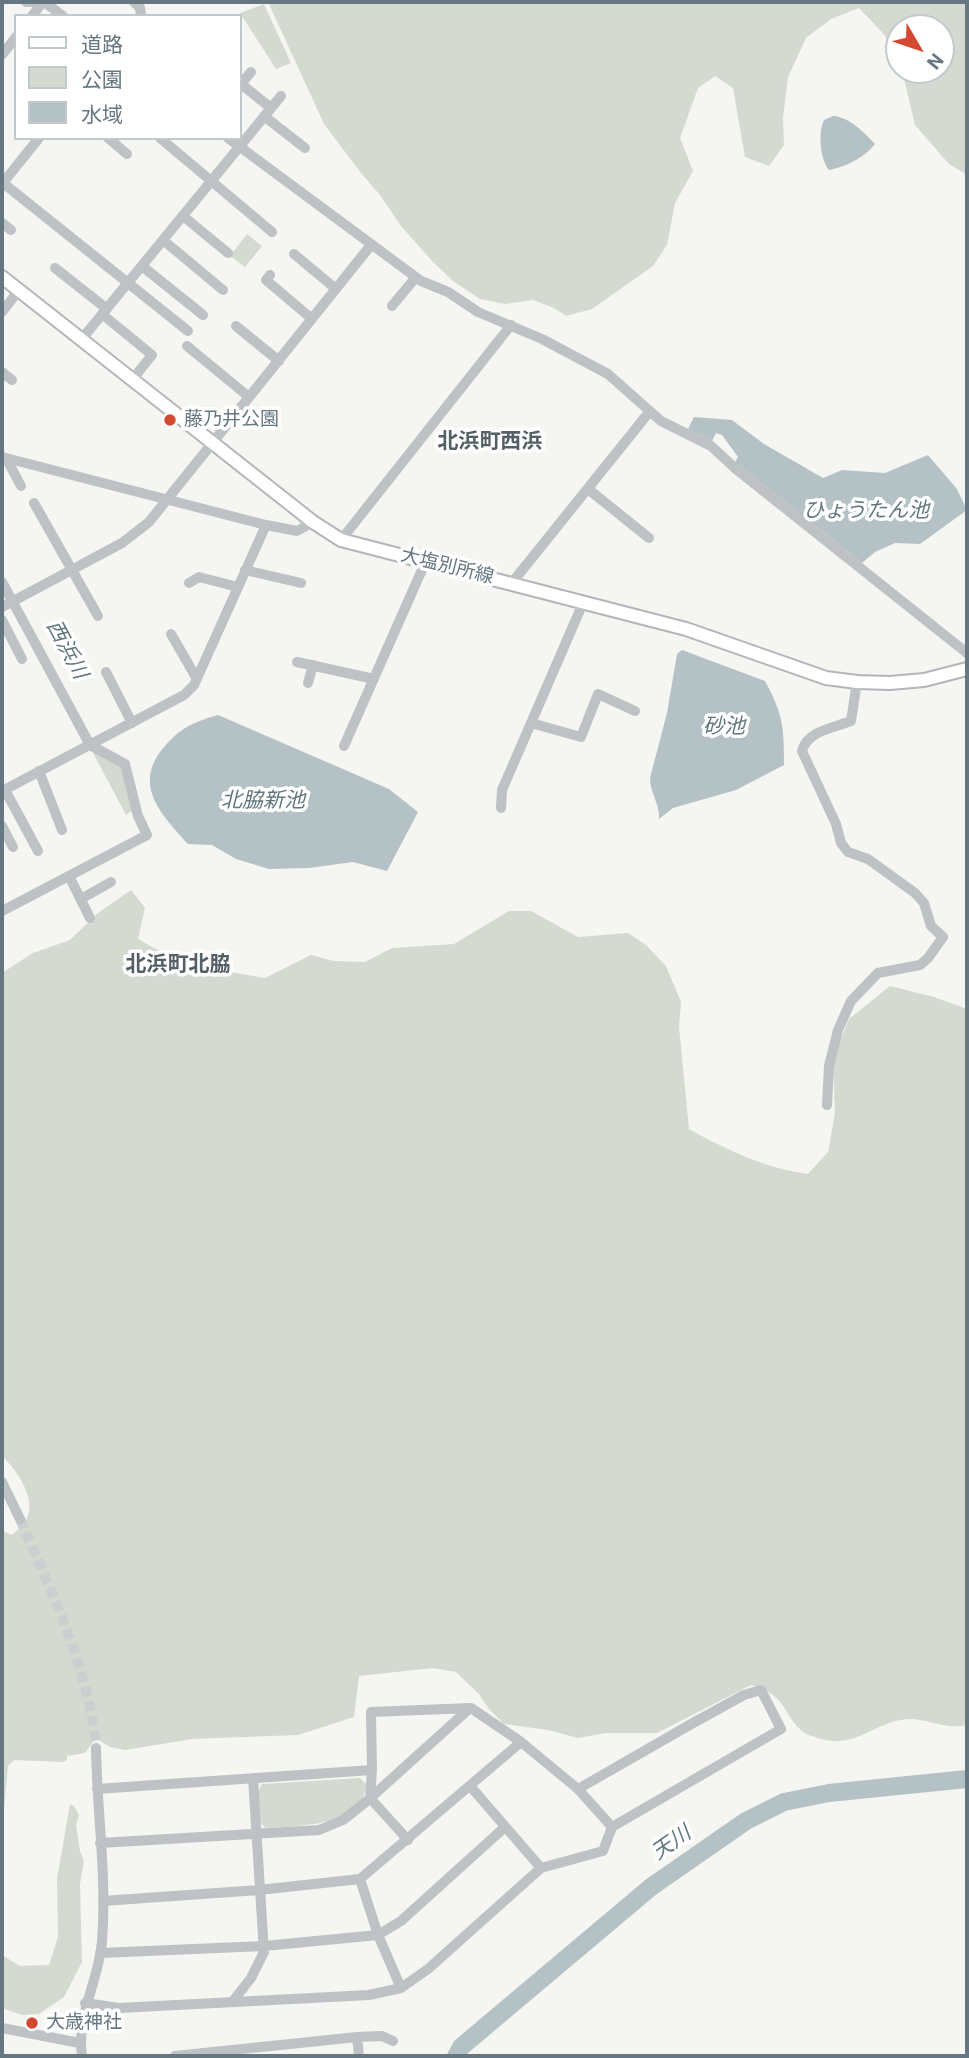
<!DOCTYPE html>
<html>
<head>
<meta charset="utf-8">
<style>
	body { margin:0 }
	#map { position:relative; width:969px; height:2058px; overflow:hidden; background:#f5f5f2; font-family:Roboto,"Noto Sans JP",sans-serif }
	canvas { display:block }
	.frame { position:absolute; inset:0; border:4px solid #667781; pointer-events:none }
	.legend { position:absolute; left:14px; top:14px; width:228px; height:126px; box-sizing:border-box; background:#fff; border:2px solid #c2c9cd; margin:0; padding:9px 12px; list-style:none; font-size:21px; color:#667781 }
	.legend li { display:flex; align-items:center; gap:14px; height:35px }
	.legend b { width:35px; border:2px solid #c2c9cd }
	.north { position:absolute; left:885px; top:14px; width:70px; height:70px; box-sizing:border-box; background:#fff; border:2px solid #c2c9cd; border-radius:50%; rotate:129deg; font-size:19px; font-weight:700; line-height:28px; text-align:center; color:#667781 }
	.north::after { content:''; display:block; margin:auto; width:24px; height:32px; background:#d54932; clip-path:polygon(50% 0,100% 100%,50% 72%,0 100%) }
</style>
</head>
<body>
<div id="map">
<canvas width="969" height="2058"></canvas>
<div class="frame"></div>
<ul class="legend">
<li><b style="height:9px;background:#fff"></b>道路</li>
<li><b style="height:19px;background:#d5dad1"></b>公園</li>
<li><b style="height:19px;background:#b5c2c5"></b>水域</li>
</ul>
<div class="north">N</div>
</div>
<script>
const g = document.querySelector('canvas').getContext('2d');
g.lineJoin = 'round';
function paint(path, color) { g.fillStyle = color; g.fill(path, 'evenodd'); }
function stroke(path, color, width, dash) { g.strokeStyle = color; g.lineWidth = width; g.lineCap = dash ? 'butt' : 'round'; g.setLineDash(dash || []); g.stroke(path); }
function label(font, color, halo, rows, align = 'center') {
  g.font = font + ' Roboto,"Noto Sans JP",sans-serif'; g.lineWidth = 7; g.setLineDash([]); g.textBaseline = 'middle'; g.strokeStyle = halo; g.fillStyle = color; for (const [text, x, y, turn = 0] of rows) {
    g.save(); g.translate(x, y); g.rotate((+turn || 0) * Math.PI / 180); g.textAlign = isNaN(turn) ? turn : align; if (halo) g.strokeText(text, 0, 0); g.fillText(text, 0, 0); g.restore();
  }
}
paint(new Path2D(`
	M268 2H967V175L949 164 915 125 902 70H941V28H899V56L882 32 859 8 831 19 806 38 788 77 783 118 784 145 769 166 745 157 733 88 715 76 698 88 680 138 693 171 675 203 667 245 653 266 592 309 566 316 554 308 533 300 505 304 480 299 453 281 433 262 401 226 380 195 361 173 324 124Z
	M264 4 291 63 276 69 240 13Z
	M247 234 262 246 245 267 230 256Z
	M92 751 121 764 133 810 126 815Z
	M131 890 145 908 138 939 172 958 208 968 265 978 311 955 334 961 365 962 392 948 454 944 509 911H531L578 937 628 933 646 945 666 966 681 1002 679 1027 689 1129C727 1150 765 1168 808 1174L828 1152 835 1113 833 1058 849 1019 890 986 934 997 967 1009V1725C946 1730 929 1719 909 1719 877 1720 857 1749 821 1739 816 1737 810 1736 806 1734 780 1715 791 1697 751 1685L657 1733H606L578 1738 548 1730 504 1724 489 1709 479 1694 456 1672 433 1668 359 1676 354 1717 298 1735 192 1739 125 1750 110 1747 96 1738 85 1753 67 1756V1760L63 1762 14 1760 8 1766 2 1832V1531L12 1535C16 1531 22 1527 25 1522 39 1501 17 1470 2 1456V973L33 953 70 940 98 913Z
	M360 1778 366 1784C365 1827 295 1826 265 1828 257 1820 255 1793 262 1784Z
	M70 1804 74 1806 79 1815 76 1825 80 1851 84 1861 80 1884 82 1962 64 1997 39 2014 22 2015 2 2008V1955L20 1966 49 1965 58 1937 57 1879Z`), '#d5dad1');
paint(new Path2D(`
	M833 116C849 117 864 132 875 144 865 157 846 167 829 170 820 159 818 132 824 120Z
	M694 417 732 420 764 444 823 478 842 470 885 473 928 455 957 489 967 510 920 544 895 543 875 552 862 563 735 462 738 457 722 435 716 433 712 441 688 429Z
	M682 650 765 681C783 714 784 727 784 765L736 790 673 808 659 819C660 804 650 793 650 778L667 713 677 654Z
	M218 715 389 789 418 812 387 871 353 862 309 868 269 869 236 859 212 845 188 844C161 814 132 785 164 747 181 727 194 722 218 715Z`), '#b5c2c5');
stroke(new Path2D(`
	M456 2056 461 2047 651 1887 746 1821 784 1802 829 1793 967 1779`), '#b5c2c5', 18);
stroke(new Path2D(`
	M20 1519C51 1591 89 1668 96 1748`), '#cacfd0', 10, [10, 5]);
const major = new Path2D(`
	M2 277 313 522 341 540 686 629 826 678 857 682 890 683 924 680 967 669`);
stroke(major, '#b2b6b9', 16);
stroke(new Path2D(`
	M26 2H40
	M44 2 63 16
	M134 2 140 8 141 15
	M32 16 43 2
	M2 55 16 37
	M251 72 241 84 271 108
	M264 116 305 148
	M108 138 127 154
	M160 138 272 232
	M228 138 421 281 448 292 478 312 542 339 608 374 661 421 711 446 736 469 967 653
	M3 183 188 331
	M2 184 39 138
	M183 216 228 253
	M2 223 11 230
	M163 240 223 290
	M294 254 336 289
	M142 266 203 315
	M55 268 107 309
	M270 275 266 280 312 319
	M392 306 416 277
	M2 312 19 290
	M102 314 152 355 132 380
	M236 326 279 361
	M81 340 281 96
	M187 346 249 397
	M2 372 12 380
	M2 457 266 525 297 531 313 522
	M6 458 21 486
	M588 489 649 538
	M34 503 98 616
	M341 540 511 325
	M245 570 301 583
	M2 582 90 745 125 764 138 816 147 835 2 911
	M189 583 199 577 238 587
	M511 584 650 411
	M2 607 122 543 149 522 371 245
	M2 620 22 659
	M171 634 197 679
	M297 662 374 679
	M106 672 132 723
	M308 683 313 665
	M531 723 581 737 598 694 635 711
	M344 746 425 563
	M39 771 62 830
	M5 790 38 851
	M2 791 184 695 194 685 266 525
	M501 808 502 790 583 603
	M2 826 13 847
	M69 876 90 918
	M81 899 111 882
	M827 1105 829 1066 838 1030 851 1001 878 973 920 965 928 958 943 937 931 926 924 903 915 893 868 859 848 852 841 843 836 824 802 751C807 731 833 728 851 721L857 682
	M2 1482 20 1519
	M372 1770 370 1798 408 1840
	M471 1787 541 1868
	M97 1789 372 1770 371 1712 471 1708 521 1742 578 1789 612 1827
	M100 1843 319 1830 343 1820 367 1801 470 1708
	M360 1879 378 1935 401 1988
	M103 1901 259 1890 360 1879 521 1742
	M100 1953 264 1946 378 1935 401 1921 505 1827
	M233 2001 251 1978 264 1952 253 1778
	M85 2003 119 2008 369 1995 401 1988 428 1969 541 1868 603 1851 612 1827 781 1729 761 1690 744 1695 693 1723 578 1789
	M2 2028 80 2043
	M357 2037 359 2056
	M82 2056C76 2015 99 1981 102 1941 107 1877 97 1812 96 1748
	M175 2056 357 2037 382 2036 393 2041`), '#bec2c5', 10);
stroke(major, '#fff', 12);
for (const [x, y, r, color] of [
	[170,420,7,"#d54932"],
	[32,2023,7,"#d54932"]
]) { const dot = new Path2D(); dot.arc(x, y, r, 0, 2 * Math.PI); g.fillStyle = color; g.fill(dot); stroke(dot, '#fff', 2.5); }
label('19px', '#667781', '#fff', [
	["藤乃井公園",184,420],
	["大歳神社",46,2023]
], 'left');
label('19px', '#667781', '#fff', [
	["大塩別所線",447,567,14]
]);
label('bold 21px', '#546066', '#fff', [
	["北浜町西浜",490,443],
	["北浜町北脇",178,966]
]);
label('italic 21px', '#62787e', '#fff', [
	["ひょうたん池",866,512],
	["西浜川",66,650,62],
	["砂池",724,728],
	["北脇新池",263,802],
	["天川",672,1844,-35]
]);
</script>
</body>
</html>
